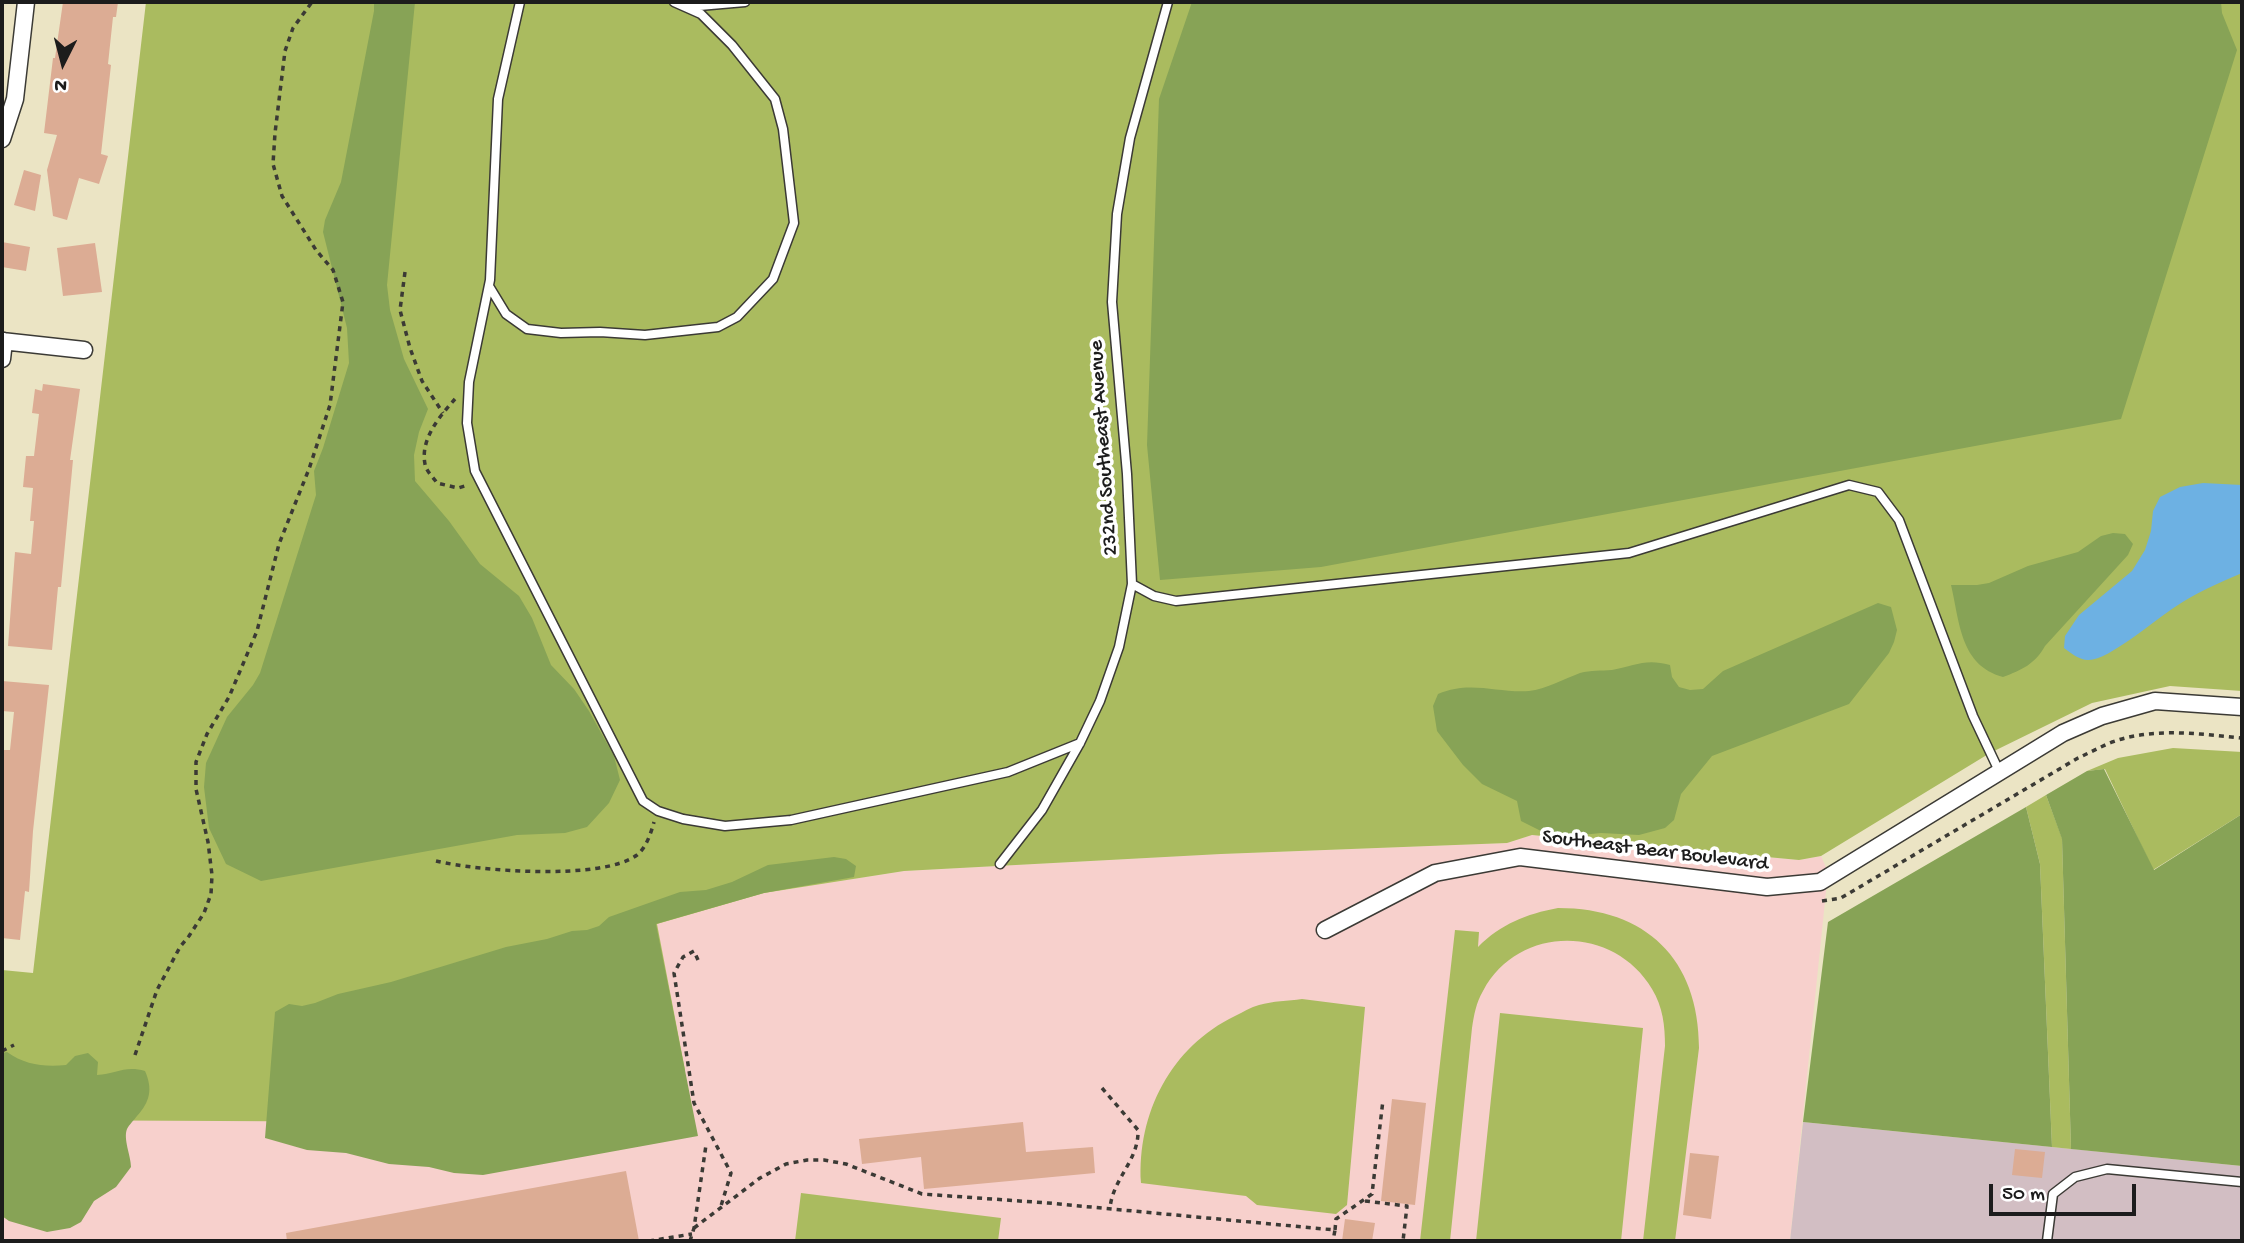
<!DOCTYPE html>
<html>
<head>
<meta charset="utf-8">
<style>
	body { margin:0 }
	#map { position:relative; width:2244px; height:1243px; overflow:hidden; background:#ebe4c4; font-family:"Gochi Hand",sans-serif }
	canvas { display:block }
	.frame { position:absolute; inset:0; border:4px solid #1c1c1c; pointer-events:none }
	.north { position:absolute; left:28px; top:28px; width:70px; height:70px; -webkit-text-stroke:5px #fff; paint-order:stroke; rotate:186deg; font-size:19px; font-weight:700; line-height:28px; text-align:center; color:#1c1c1c }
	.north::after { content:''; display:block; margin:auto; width:24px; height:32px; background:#1c1c1c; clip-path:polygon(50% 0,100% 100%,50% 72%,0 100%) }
	.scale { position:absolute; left:1989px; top:1184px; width:147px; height:32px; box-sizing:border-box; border:4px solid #1c1c1c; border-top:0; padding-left:9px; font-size:21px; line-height:24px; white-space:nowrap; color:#1c1c1c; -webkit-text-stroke:5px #fff; paint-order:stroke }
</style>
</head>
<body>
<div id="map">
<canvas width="2244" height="1243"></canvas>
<div class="frame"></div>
<div class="north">N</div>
<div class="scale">50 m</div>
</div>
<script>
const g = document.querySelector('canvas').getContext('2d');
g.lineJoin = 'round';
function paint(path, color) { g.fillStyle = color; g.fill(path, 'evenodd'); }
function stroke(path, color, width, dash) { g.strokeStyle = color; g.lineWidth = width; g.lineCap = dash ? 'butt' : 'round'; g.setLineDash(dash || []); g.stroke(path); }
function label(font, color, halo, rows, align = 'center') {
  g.font = font + ' "Gochi Hand",sans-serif'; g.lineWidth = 7; g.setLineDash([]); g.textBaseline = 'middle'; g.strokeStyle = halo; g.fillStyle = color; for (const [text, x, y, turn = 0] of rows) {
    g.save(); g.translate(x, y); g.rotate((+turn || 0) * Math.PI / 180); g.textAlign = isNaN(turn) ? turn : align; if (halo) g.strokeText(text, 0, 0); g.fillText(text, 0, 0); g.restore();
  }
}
paint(new Path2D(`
	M1532 835 1799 860 1821 856 1828 872 1790 1241H2V1123L685 1070 656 924 764 893 904 871 1221 854 1507 843Z`), '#f7d0cc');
paint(new Path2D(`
	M1803 1122 2242 1166V1241H1790Z`), '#d2bec3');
paint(new Path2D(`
	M146 2H2242V691L2170 686 2092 703 1990 753 1821 856 1799 860 1532 835 1507 843 1221 854 904 871 764 893 657 924 685 1070 423 1122 18 1120 2 1123V970L33 973Z
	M2173 748 2242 752V814L2153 870 2105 769 2087 771 2118 758Z
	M2046 795 2062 838 2071 1149 2052 1147 2040 864 2026 807Z
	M1558 908C1646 908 1699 959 1699 1048L1675 1241H1643L1665 1046C1665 1026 1663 1007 1652 989 1614 925 1519 924 1483 991 1476 1003 1474 1015 1472 1028L1450 1241H1420L1455 930 1479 932 1478 947C1501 924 1526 914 1558 908Z
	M1302 999 1365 1007 1347 1205 1336 1214 1257 1205 1246 1196 1141 1183C1137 1113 1171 1047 1235 1016 1243 1012 1251 1007 1259 1005 1273 1001 1288 1001 1302 999Z
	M1500 1013 1643 1028 1621 1241H1476Z
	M801 1193 1001 1218 998 1241H795Z`), '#aabb5f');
paint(new Path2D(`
	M374 2H415L387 285 390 310 404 359 428 409 419 432 414 455 415 481 449 521 480 564 519 596 532 618 551 665 574 689 589 711 614 756 620 780 609 803 587 827 565 833 517 835 261 881 226 864 209 828 204 787 206 763 227 717 253 685 260 673 316 495 314 471 323 448 349 363 347 328 323 232 325 220 341 182 374 11Z
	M1192 2H2221L2222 13 2237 50 2121 419 1321 567 1160 580 1147 445 1159 99Z
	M2113 533 2125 534 2133 544 2128 555 2045 646C2035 664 2022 670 2003 677 1960 665 1960 623 1951 585H1977L1989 583 2028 566 2078 552 2101 536Z
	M1878 603 1891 607 1897 630 1894 642 1889 653 1849 704 1712 756 1681 794 1674 820 1665 828 1639 835 1601 833 1562 837 1549 835 1521 821 1517 801 1482 784 1463 765 1437 731 1433 706 1438 694C1470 680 1496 693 1529 691 1546 689 1564 679 1580 673 1591 670 1601 671 1612 670 1635 666 1645 658 1670 665L1672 677 1679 687 1690 690 1703 689 1723 671Z
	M2104 769 2154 870 2242 814V1166L2071 1149 2062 839 2046 795 2087 771Z
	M2026 807 2040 864 2052 1147 1803 1122 1828 922Z
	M834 857 846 859 856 866 854 877 764 893 656 924 698 1136 483 1175 454 1173 429 1167 389 1164 346 1153 307 1150 265 1138 275 1012 289 1004 302 1006 315 1003 338 994 391 982 506 947 547 939 572 931 587 930 599 926 609 917 680 892 706 890 732 882 768 865Z
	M7 1052C25 1065 44 1067 66 1065L75 1056 88 1053 98 1062 97 1075C116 1074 125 1065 145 1071 153 1089 150 1102 137 1116 134 1120 129 1125 127 1129 123 1139 131 1156 131 1167L116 1187 94 1201 81 1222 70 1228 47 1232 9 1221 2 1216V1053Z`), '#87a356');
paint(new Path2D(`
	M2203 483 2242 485V573C2219 583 2195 593 2175 607 2156 619 2108 661 2088 660 2079 660 2071 653 2064 648L2065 636 2079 615 2132 571 2145 550 2151 531 2153 511 2160 497 2180 487Z`), '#6db1e3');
paint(new Path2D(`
	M63 2H118L116 17H113L108 64 111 65 101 154 108 156 99 184 79 178 67 220 53 216 47 170 57 135 44 133 53 58H55Z
	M24 170 41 175 35 211 14 205Z
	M2 242 30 247 26 271 2 267Z
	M95 243 102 292 63 296 57 248Z
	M43 384 80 389 70 460H73L61 587H58L52 650 8 646 15 552 31 554 34 521H30L33 488 23 487 26 456H34L39 414 32 413 35 389 42 391Z
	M2 681 49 685 33 831 29 892 25 891 20 940 2 938V775L4 750H10L14 712 2 711Z
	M1392 1099 1426 1103 1415 1205 1381 1201Z
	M1023 1122 1026 1152 1093 1147 1095 1173 924 1189 921 1157 862 1164 859 1139Z
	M2015 1149 2045 1152 2042 1178 2012 1175Z
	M1690 1153 1719 1156 1711 1219 1683 1215Z
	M626 1171 639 1241H287L286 1233Z
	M1345 1219 1375 1223 1372 1241H1342Z`), '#dcac94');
const lane = new Path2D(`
	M520 2 498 99 490 280 469 382 467 423 475 471 643 801 658 811 683 819 725 826 791 820 1008 772 1080 743
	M688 7 745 2
	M489 286 506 314 527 329 561 333 600 332 645 335 718 327 737 317 773 279 794 223 783 129 775 99 732 45 701 14 674 2
	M1132 584 1154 596 1176 601 1629 553 1849 485 1878 492 1899 520 1973 716 1999 771
	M1000 864 1042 810 1080 743 1100 701 1119 647 1132 584 1127 474 1112 302 1117 214 1130 138 1168 2
	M2047 1241 2053 1194 2075 1177 2107 1169 2242 1182`);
const street = new Path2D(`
	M2 139 15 99 26 2
	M2 341 84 350
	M2 359 4 341
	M1325 930 1435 873 1520 857 1767 887 1820 882 2063 733 2102 716 2155 701 2242 707`);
stroke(lane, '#3b3a35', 11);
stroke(street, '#3b3a35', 19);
stroke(new Path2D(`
	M405 272 400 310 410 348 422 381 443 413
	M455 399C440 416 420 439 425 464 426 471 433 477 437 483L458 488 468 485
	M436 861C478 871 602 881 637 855 646 848 651 833 654 822
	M1822 901 1841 898 2078 758C2089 753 2100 747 2112 742 2154 727 2199 734 2242 738
	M698 960 694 951 683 957 674 973 694 1103 731 1173 721 1206
	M2 1051 14 1045
	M135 1055 157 990 180 947 189 936 204 913 211 894 212 875 208 842 196 789V762L207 734 229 697 257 631 279 544 309 469 330 405 343 302 333 270 316 250 282 196 273 164 275 133 285 51 293 28 312 2
	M1102 1088 1138 1130C1139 1161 1112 1179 1110 1209
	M1365 1201 1407 1206 1403 1241
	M694 1228 760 1178 786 1164 807 1160H824L846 1164 922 1194 1048 1203 1335 1230 1333 1241
	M1335 1230 1336 1219 1372 1194 1383 1100
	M649 1241 692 1234
	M690 1241 694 1228 706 1145`), '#3b3a35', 3.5, [5, 5]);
stroke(lane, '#fff', 8);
stroke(street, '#fff', 16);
label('21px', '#1c1c1c', '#fff', [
	["232nd Southeast Avenue",1105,448,-94],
	["Southeast Bear Boulevard",1655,852,7]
]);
</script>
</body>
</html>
